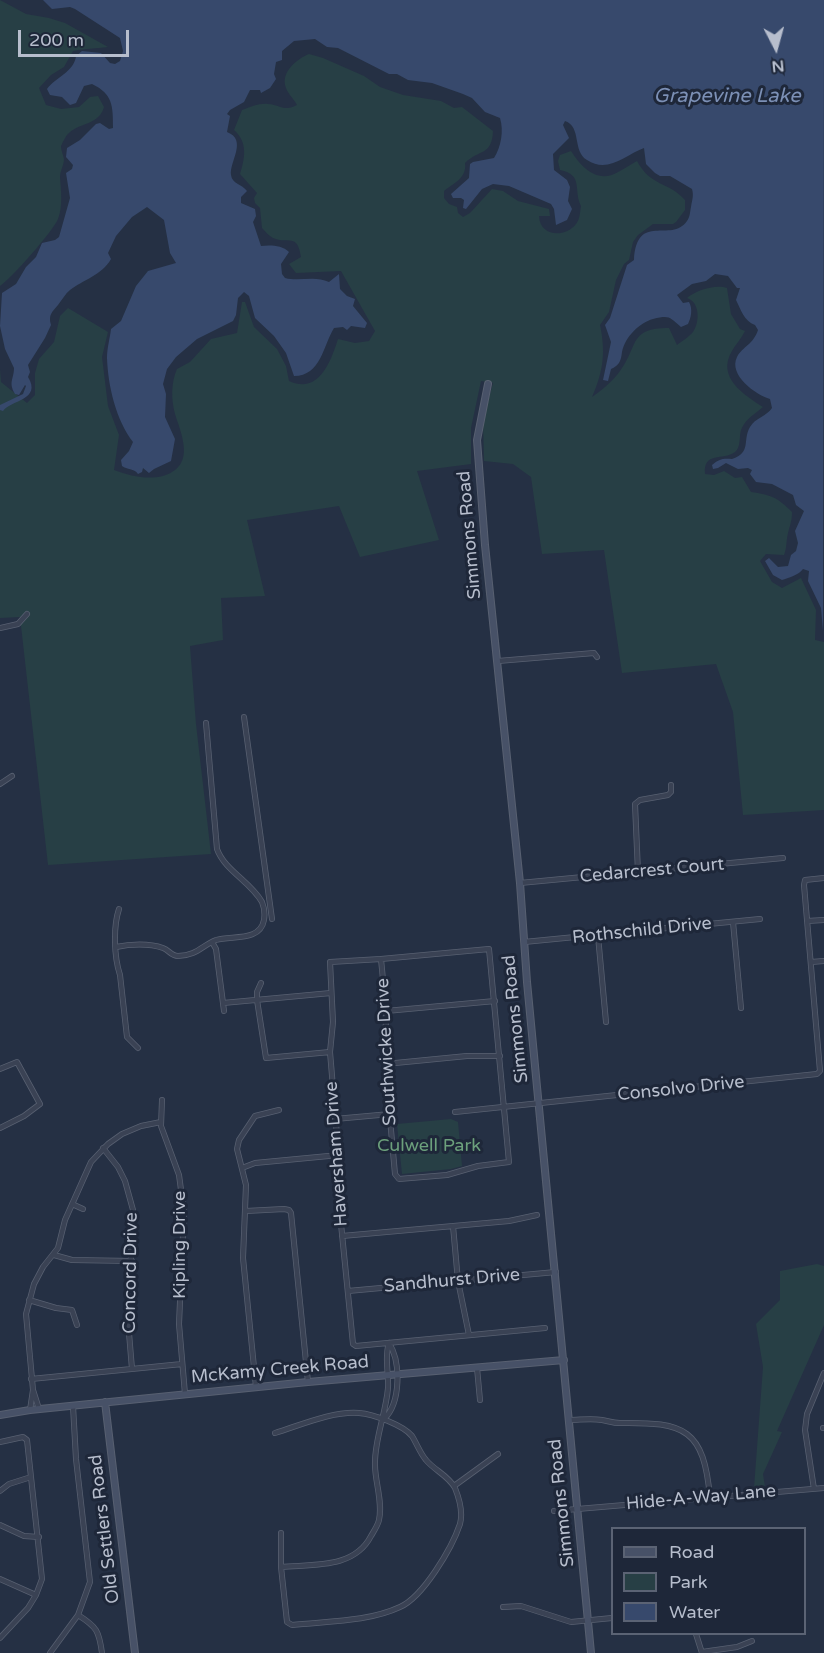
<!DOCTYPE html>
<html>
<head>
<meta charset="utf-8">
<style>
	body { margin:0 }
	#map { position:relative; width:824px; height:1653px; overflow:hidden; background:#253044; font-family:"Varela Round",sans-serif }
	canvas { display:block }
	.legend { position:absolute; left:611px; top:1527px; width:195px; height:108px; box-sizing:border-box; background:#1e2739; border:2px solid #5b6374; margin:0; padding:8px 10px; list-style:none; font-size:18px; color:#b7becd }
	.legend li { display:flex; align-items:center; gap:12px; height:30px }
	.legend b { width:30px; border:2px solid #5b6374 }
	.north { position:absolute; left:746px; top:18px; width:60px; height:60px; -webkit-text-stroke:4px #1e2739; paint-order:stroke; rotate:174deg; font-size:16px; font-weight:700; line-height:24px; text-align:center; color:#b7becd }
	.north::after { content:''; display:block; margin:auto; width:21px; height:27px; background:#b7becd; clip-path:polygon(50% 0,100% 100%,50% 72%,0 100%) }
	.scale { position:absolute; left:18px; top:30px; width:111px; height:27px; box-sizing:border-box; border:3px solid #b7becd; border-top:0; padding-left:8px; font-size:18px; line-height:21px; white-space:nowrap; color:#b7becd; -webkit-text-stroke:4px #1e2739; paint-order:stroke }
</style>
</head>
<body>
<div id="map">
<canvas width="824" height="1653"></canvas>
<ul class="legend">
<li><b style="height:8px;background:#475167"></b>Road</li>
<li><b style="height:16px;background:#273f45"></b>Park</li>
<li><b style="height:16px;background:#37496c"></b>Water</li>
</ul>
<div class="north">N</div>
<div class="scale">200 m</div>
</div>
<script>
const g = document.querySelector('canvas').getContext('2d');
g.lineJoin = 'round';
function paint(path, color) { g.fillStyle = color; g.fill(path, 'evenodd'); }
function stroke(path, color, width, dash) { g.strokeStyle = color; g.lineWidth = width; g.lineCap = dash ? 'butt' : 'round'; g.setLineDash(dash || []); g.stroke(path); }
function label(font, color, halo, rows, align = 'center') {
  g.font = font + ' "Varela Round",sans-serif'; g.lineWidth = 6; g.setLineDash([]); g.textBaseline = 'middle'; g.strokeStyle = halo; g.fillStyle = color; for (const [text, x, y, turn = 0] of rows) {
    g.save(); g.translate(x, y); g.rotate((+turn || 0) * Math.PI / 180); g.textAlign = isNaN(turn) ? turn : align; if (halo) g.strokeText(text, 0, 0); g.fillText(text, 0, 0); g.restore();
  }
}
paint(new Path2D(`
	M0 0 26 14 49 18 65 23 108 47C95 49 87 48 73 51L64 67 51 75 39 88 46 105 61 109 79 107 90 97 98 96 104 107C99 125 81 122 69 133 66 135 63 142 61 146 61 150 63 155 64 159 64 165 60 171 60 177 61 192 63 205 58 219 53 231 12 278 0 286Z
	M309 54 323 58 364 76 380 87 403 95 441 101 454 108 462 107 493 131C492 156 479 149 465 163 467 178 454 183 444 191V198L449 204 457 207 458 213 463 217 470 213 492 189 503 191 518 201 549 209 550 216H539C540 237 565 238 576 224 580 219 580 212 581 206 573 190 584 175 560 170L558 161 560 155 571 151C582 168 598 185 620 171 626 168 631 164 637 161 651 187 668 181 685 200V210L676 222 673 224H653L638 235 633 242 629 260 624 264 616 280 609 312 600 325C606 353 603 372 592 397 601 391 613 381 620 371 639 346 628 328 669 328L677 345C682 341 689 337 693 332 700 322 700 302 687 298 696 290 716 284 727 288L731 314 740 329 745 331C741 339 736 344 732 351 716 377 744 395 763 407 755 414 745 419 741 430 739 437 741 447 735 452 723 461 703 451 705 474L714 475 724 471 735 478 742 477 751 492C771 495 777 497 792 512 792 521 790 525 788 533 786 541 787 548 784 555L766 554 760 561 772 582 782 588 801 578 816 610 815 640 824 642V810L743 815 733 712 716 664 622 673 604 550 542 554 531 477 513 464 484 461 483 420 493 383 481 381 471 428V464L417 471 439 540 360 557 339 506 247 520 265 596 221 598 223 640 190 646 196 724 211 854 48 865 20 617 0 618V369L1 382 27 403 35 395V373L39 359 54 342 60 316 68 308 108 332 102 357 108 406 119 435 114 470C130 476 147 480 163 476 196 466 182 436 175 414 171 399 171 383 177 369L190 362 211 339 237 333 242 302H245L254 327 277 349 286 366 289 381C319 395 331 361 338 339L355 343 369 341 375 331 341 271 296 273 289 264 301 257C297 232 289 245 273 238 269 236 265 231 262 228L260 208 255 203 254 198 257 193 240 174C245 158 248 142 234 130L242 110C251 107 259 103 268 104 281 105 283 112 297 105 294 99 288 94 286 88 280 72 297 59 309 54Z
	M451 1119 458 1122 462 1166 451 1169 402 1174 397 1124Z
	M817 1264 824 1266V1325L777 1431 782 1432 763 1474 765 1487 754 1488 763 1367 756 1324 780 1300V1271Z`), '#273f45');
paint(new Path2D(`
	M43 0H824L823 631 821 608 808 581 809 571 803 569C799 575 788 578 782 580L773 575 765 561 769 558 778 567 788 566 791 555 796 551 798 543 795 531 804 511 796 505 793 495 772 484 756 482 750 474 752 470 748 468 738 469 726 463 718 468 713 469 712 465C719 459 723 458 732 459 752 452 742 441 750 427 755 418 767 416 772 408L770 399C756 395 728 375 737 357 743 346 753 345 758 330L755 325C744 321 741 310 736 300L740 288H737L728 276 715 274 706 281 692 284 677 295 683 303 689 302C693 309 691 318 688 324L681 327C669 317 670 315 653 319 639 323 625 337 622 352 621 360 620 365 611 369L608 381 603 380 611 342 605 325 610 318 627 265 634 260C637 211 671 244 687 221 690 217 690 212 691 207 692 200 694 196 692 189L670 176H660L655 173 646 164 644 148C625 155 608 174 587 160 572 151 582 127 565 121L563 125 569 138 553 154 554 170 567 180 570 187 568 201 572 209 567 220 556 225 554 209 551 204 509 186 493 184 482 189 466 209 463 208 464 200 461 198H453L451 194 469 178 470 164 473 162 494 158C501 147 504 131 500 118L485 112 472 98 463 94 432 83 408 80 397 74H389L338 48 327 47 315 39 294 41 282 51V60L276 62 274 74 276 79 270 88 261 93 260 90H250L244 102 230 110 227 114 230 116 227 132C248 140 229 162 231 175 232 184 242 184 247 191L241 197V203L255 209 256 216 253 222 261 246C270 245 282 245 289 252L281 264 282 274 285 278C300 282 314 275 329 282L339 274 340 289 347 296 355 299 353 306 367 323 365 328 351 326 347 330 343 327 334 328C323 346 321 376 294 376L286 353 274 336 255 318 249 296 244 292 238 298 236 315 233 321 197 339 176 357 167 369 163 384 166 394 165 417 175 439 171 461 154 469 149 473 143 468 142 472 138 474C134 468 127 470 122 466L121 460 129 451 133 442C116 420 108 386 107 358 107 348 110 338 111 329L121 321 136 286 148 271 176 263 170 253 164 220 147 207 132 217 116 236 108 253 111 259C102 275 83 280 70 290 65 294 62 300 58 305 52 312 48 315 51 325L45 338 28 365 30 372 28 377C42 400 11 400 3 411L0 410V405L23 394 26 386 25 385 19 395 15 394C8 382 14 379 14 368L5 349 0 326 2 293 16 284 26 267 36 257 42 243 55 240 59 237 70 198 66 173 72 169 73 165 66 157 67 148 80 140 96 124 100 123 109 129 113 128C113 106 113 94 92 84L84 86 76 103 70 105 62 97 50 95 47 89C56 77 74 72 76 56L82 51 101 53 110 63 115 64 120 61 123 51 120 38 75 9 70 7 52 9Z`), '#37496c');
const street = new Path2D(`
	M0 628 18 624 27 614
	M498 661 594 653 597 657
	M244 717 272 919
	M0 784 12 776
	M638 872 635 804 640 800 668 795 671 792V785
	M520 883 783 858
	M119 909C113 927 114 957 120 975L127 1037 138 1048
	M807 921 824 920
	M733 922 741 1008
	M598 936 606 1022
	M212 942 216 949 224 1011
	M524 942 760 919
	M116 947C130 944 149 943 163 948 169 950 171 956 178 956 198 955 201 946 216 940 232 935 260 942 264 920 265 914 264 907 262 902 250 881 225 871 217 849L206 723
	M381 959 386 1011 385 1064 395 1174 399 1179 447 1175 478 1166 509 1162 489 949 381 959 330 962 333 1022 330 1052 339 1159 338 1194 353 1344 356 1346 545 1328
	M811 962 824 961
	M261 983 257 992V1000L266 1058 330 1052
	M223 1003 331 993
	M386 1011 495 1001
	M385 1064 467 1056H500
	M0 1069 17 1062 40 1104 24 1116 0 1128
	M162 1100 161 1126 179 1175 184 1212 179 1324 185 1394
	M455 1112 817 1074 820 1071 804 885 805 880 824 878
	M335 1119 390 1114
	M103 1148 118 1167 125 1181 133 1210 128 1321 132 1369
	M242 1168 255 1163 339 1155
	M72 1204 83 1209
	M246 1211 284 1209 289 1210 291 1213 308 1382
	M453 1226 458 1281 469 1335
	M342 1236 509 1221 537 1215
	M54 1255 72 1260 132 1261
	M348 1291 556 1272
	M29 1300 56 1308 72 1310 77 1325
	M477 1368 480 1400
	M31 1379 182 1364
	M256 1387 243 1258 246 1185 237 1149 239 1140 255 1116 279 1110
	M39 1409 33 1390 26 1314 34 1284 43 1267 58 1248 65 1220 91 1162 108 1144 122 1134 141 1126 161 1122
	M30 1410 33 1390
	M384 1419C401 1403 401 1362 389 1343
	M569 1420C580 1420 591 1418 602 1420 608 1421 613 1423 620 1423 685 1422 704 1429 710 1498
	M823 1428H824
	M275 1433C301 1425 332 1411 359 1413 373 1414 403 1425 412 1436 417 1444 420 1453 426 1460 434 1470 449 1476 455 1488 459 1498 463 1513 460 1524 452 1548 423 1597 400 1607 368 1622 327 1621 292 1625L287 1622 281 1567V1533
	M0 1442 23 1437 27 1440 42 1579 36 1595 28 1608 0 1638
	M454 1486 498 1454
	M814 1489 805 1430 807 1414 824 1373
	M0 1491 9 1484 31 1477
	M554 1511 824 1488
	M0 1525 24 1536 39 1537
	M281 1567C313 1564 354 1569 371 1536 374 1531 378 1525 379 1520 383 1502 375 1482 375 1465 374 1441 386 1413 388 1388 389 1373 384 1357 389 1343
	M0 1579 36 1595
	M503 1607 521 1606 571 1622 612 1618
	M78 1615C97 1627 99 1631 102 1653
	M696 1634 702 1653
	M702 1652 737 1647 752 1641
	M50 1653 78 1615 90 1582 76 1459 73 1406`);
const secondary = new Path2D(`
	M488 384 477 440 485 545 520 883 527 982 591 1653
	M105 1402 135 1653
	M0 1415 30 1410 308 1382 564 1360`);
stroke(street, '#586071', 6);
stroke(secondary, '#586071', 8);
stroke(street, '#3a4254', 4.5);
stroke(secondary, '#475167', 6);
label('18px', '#b7becd', '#1e2739', [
	["Simmons Road",470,535,-95],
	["Cedarcrest Court",652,871,-5],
	["Rothschild Drive",642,931,-6],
	["Simmons Road",516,1019,-96],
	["Southwicke Drive",387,1052,-93],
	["Consolvo Drive",681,1089,-6],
	["Haversham Drive",337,1154,-94],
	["Kipling Drive",180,1245,-90],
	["Concord Drive",131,1273,-89],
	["Sandhurst Drive",452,1281,-5],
	["McKamy Creek Road",280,1370,-5],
	["Hide-A-Way Lane",701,1498,-5],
	["Simmons Road",562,1503,-96],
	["Old Settlers Road",105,1529,-97]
]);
label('18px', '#6ca07c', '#1e2739', [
	["Culwell Park",429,1146]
]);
label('italic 20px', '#7c90b6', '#1e2739', [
	["Grapevine Lake",727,97]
]);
</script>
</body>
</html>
